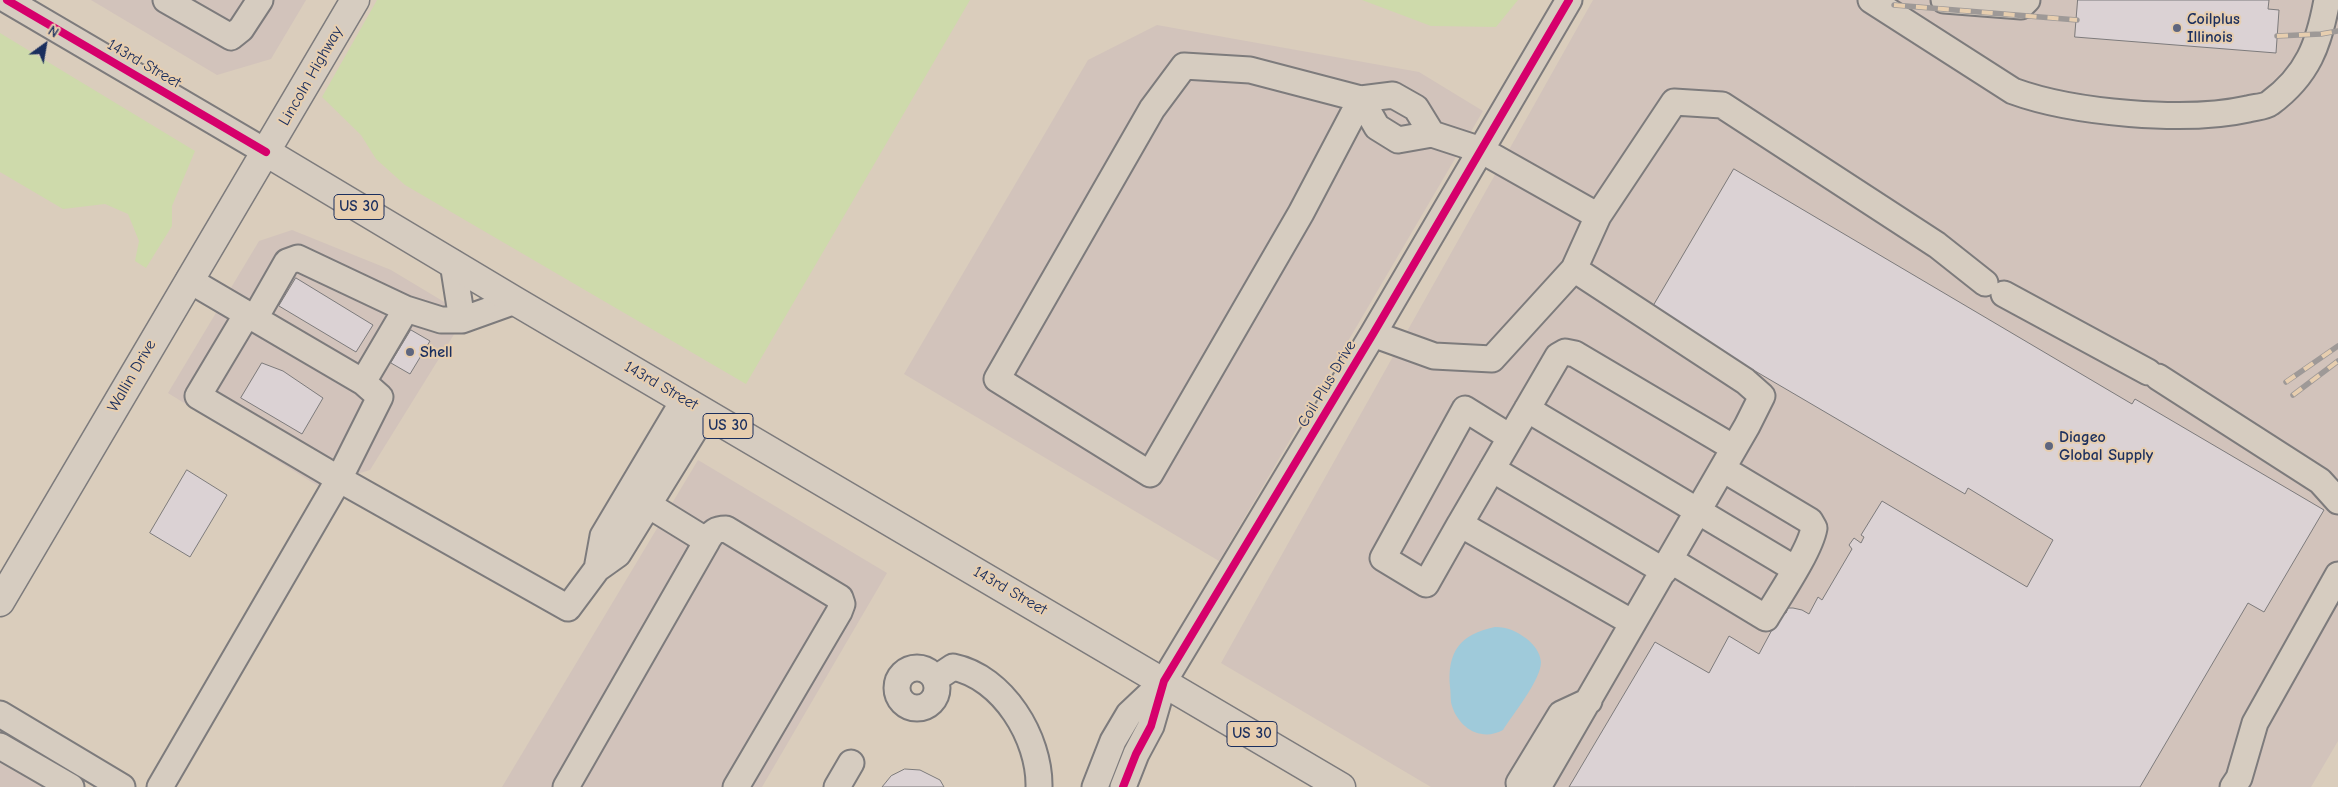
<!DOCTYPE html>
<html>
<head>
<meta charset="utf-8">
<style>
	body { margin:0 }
	#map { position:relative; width:2338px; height:787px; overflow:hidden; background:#dacdbc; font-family:"Comic Neue",sans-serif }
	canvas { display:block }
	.north { position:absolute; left:20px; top:20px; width:50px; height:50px; -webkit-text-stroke:4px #e7ceaf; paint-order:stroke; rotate:32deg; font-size:14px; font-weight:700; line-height:20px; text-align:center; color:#1b2f5e }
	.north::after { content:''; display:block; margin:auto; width:18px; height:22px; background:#1b2f5e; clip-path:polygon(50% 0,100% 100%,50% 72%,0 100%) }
</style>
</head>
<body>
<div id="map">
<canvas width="2338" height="787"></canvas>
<div class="north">N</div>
</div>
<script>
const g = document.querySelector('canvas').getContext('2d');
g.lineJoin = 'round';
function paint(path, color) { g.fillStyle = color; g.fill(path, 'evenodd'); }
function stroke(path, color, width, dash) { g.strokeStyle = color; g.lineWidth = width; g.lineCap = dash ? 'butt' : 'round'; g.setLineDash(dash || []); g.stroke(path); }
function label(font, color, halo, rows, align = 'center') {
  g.font = font + ' "Comic Neue",sans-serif'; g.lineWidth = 4; g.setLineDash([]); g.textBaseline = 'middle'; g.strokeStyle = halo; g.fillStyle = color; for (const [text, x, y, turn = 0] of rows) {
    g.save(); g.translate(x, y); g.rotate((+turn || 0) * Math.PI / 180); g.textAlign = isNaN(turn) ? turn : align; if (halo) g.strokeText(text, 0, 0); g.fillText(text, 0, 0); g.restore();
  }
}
paint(new Path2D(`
	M91 0H306L271 59 217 75Z
	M1593 0H2338V741L2311 787H1431L1221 663Z
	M1157 25 1419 72 1483 111 1219 561 904 374 1088 60Z
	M292 230 391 270 466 315 370 470 318 486 168 393 259 241Z
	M698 460 887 573 762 787H502Z
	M0 763 42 787H0Z`), '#d2c3bb');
paint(new Path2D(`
	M377 0H970L746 384 405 185 376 159 361 135 322 97Z
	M1362 0H1518L1496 27 1431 26Z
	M0 33 195 151 172 206V226L146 268 135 261 139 241 128 214 105 204 63 209 0 172Z`), '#cedaab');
paint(new Path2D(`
	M1495 627C1508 627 1516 631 1527 639 1534 645 1540 652 1541 662 1541 680 1513 714 1503 730 1481 742 1459 728 1452 706 1450 700 1451 693 1450 687 1447 652 1460 634 1495 627Z`), '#9fcada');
const building = new Path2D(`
	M2078 0H2269L2268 9 2279 10 2276 53 2075 37Z
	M1734 169 2132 404 2135 399 2324 510 2264 612 2248 603 2140 787H1569L1655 642 1709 673 1729 636 1759 654 1781 613H1786L1788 608H1793L1802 610 1809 614 1818 597 1822 600 1852 549 1849 545 1854 538 1861 543 1864 537 1861 535 1882 501 2027 587 2053 540 1968 488 1965 494 1651 310Z
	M296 278 373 325 356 352 279 306Z
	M411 330 430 341 410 374 391 363Z
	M262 363 283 371 323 398 302 434 241 398Z
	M187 470 227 495 190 557 150 533Z
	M905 769 920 770 940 780 944 787H882L891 776Z`);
paint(building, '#dbd2d4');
stroke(building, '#7d7b7c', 1);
const minor = new Path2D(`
	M7 0 266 152
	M166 0 231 37 241 29 260 0
	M1871 0 2013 91C2073 113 2186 123 2248 109 2255 107 2265 107 2270 103 2308 75 2319 44 2327 0
	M1944 0 2021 6 2027 0
	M1361 99 1301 213 1150 474 997 379 1152 109 1184 66 1250 70 1361 99 1393 95 1416 108 1432 134
	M1361 99 1377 127 1398 140 1432 134 1481 150 1598 216
	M453 263 462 320
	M189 280 363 382 406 309 441 320H462L515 301
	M2004 294 2148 372
	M247 314 198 396 339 479 380 397 363 382
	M255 318 287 262 298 258 406 309
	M1373 334 1434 356 1492 359 1574 269
	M2158 377 2320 481 2338 501
	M1527 409 1795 569
	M1510 437 1465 409 1383 558 1426 584 1460 524 1633 623
	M1492 469 1664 571
	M629 493 707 541C712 532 716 529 726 529L840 598 842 604 839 612 736 787
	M1460 524 1558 356 1565 352 1575 354 1734 448
	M1670 560 1766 618C1779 596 1810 551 1814 528L1810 521 1723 469
	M597 569 603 536 684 400
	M897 688a20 20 0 1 1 40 0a20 20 0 1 1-40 0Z
	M935 679 953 667C1003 677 1040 738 1039 787
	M0 714 122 787
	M0 746 71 787
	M160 787 339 479 568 608 597 569 618 554 705 413
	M566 787 707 541
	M837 787 851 763
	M1095 787 1113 741 1129 714 1164 681
	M1123 787 1136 754 1151 726 1164 681 1373 334 1569 0
	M1520 787 1519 783 1561 714 1589 701
	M1538 787 1747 426 1762 396 1745 381 1574 269 1598 216 1674 102 1722 105 1937 245 1985 283
	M2233 787 2239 778 2255 723 2338 575`);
const major = new Path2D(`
	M266 152 515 301 1341 787
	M0 602 355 0`);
stroke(minor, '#7d7b7c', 29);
stroke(major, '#7d7b7c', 31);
stroke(minor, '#d6ccc0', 25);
stroke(major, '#d6ccc0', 28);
const rail = new Path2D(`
	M1894 5 2077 20
	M2277 36 2321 34 2338 31
	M2286 382 2338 346
	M2293 395 2338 361`);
stroke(rail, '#9e9997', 5.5);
stroke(rail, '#e7ceaf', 4, [11]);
stroke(new Path2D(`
	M7 0 266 152
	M1123 787 1136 754 1151 726 1164 681 1373 334 1569 0`), '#d6006c', 8);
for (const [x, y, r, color] of [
	[2177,28,5,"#5e667f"],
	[410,352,5,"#5e667f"],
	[2049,446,5,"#5e667f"]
]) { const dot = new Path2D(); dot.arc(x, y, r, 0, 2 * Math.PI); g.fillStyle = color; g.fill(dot); stroke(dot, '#e7ceaf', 2); }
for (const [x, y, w] of [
	[359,207,50],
	[728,426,50],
	[1252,734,50]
]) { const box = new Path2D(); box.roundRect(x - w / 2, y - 12.5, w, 25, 4); g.fillStyle = '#e7ceaf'; g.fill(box); stroke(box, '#1b2f5e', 1); }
label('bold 15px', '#1b2f5e', null, [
	["US 30",359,207],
	["US 30",728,426],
	["US 30",1252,734]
]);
label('bold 16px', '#1b2f5e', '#e7ceaf', [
	["Coilplus",2187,19],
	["Illinois",2187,37],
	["Shell",420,352],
	["Diageo",2059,437],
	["Global Supply",2059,455]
], 'left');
label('16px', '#1b2f5e', '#e7ceaf', [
	["143rd Street",144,64,30],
	["Lincoln Highway",311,76,-60],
	["Wallin Drive",132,376,-60],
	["Coil Plus Drive",1327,384,-59],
	["143rd Street",661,386,30],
	["143rd Street",1010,591,30]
]);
</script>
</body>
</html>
